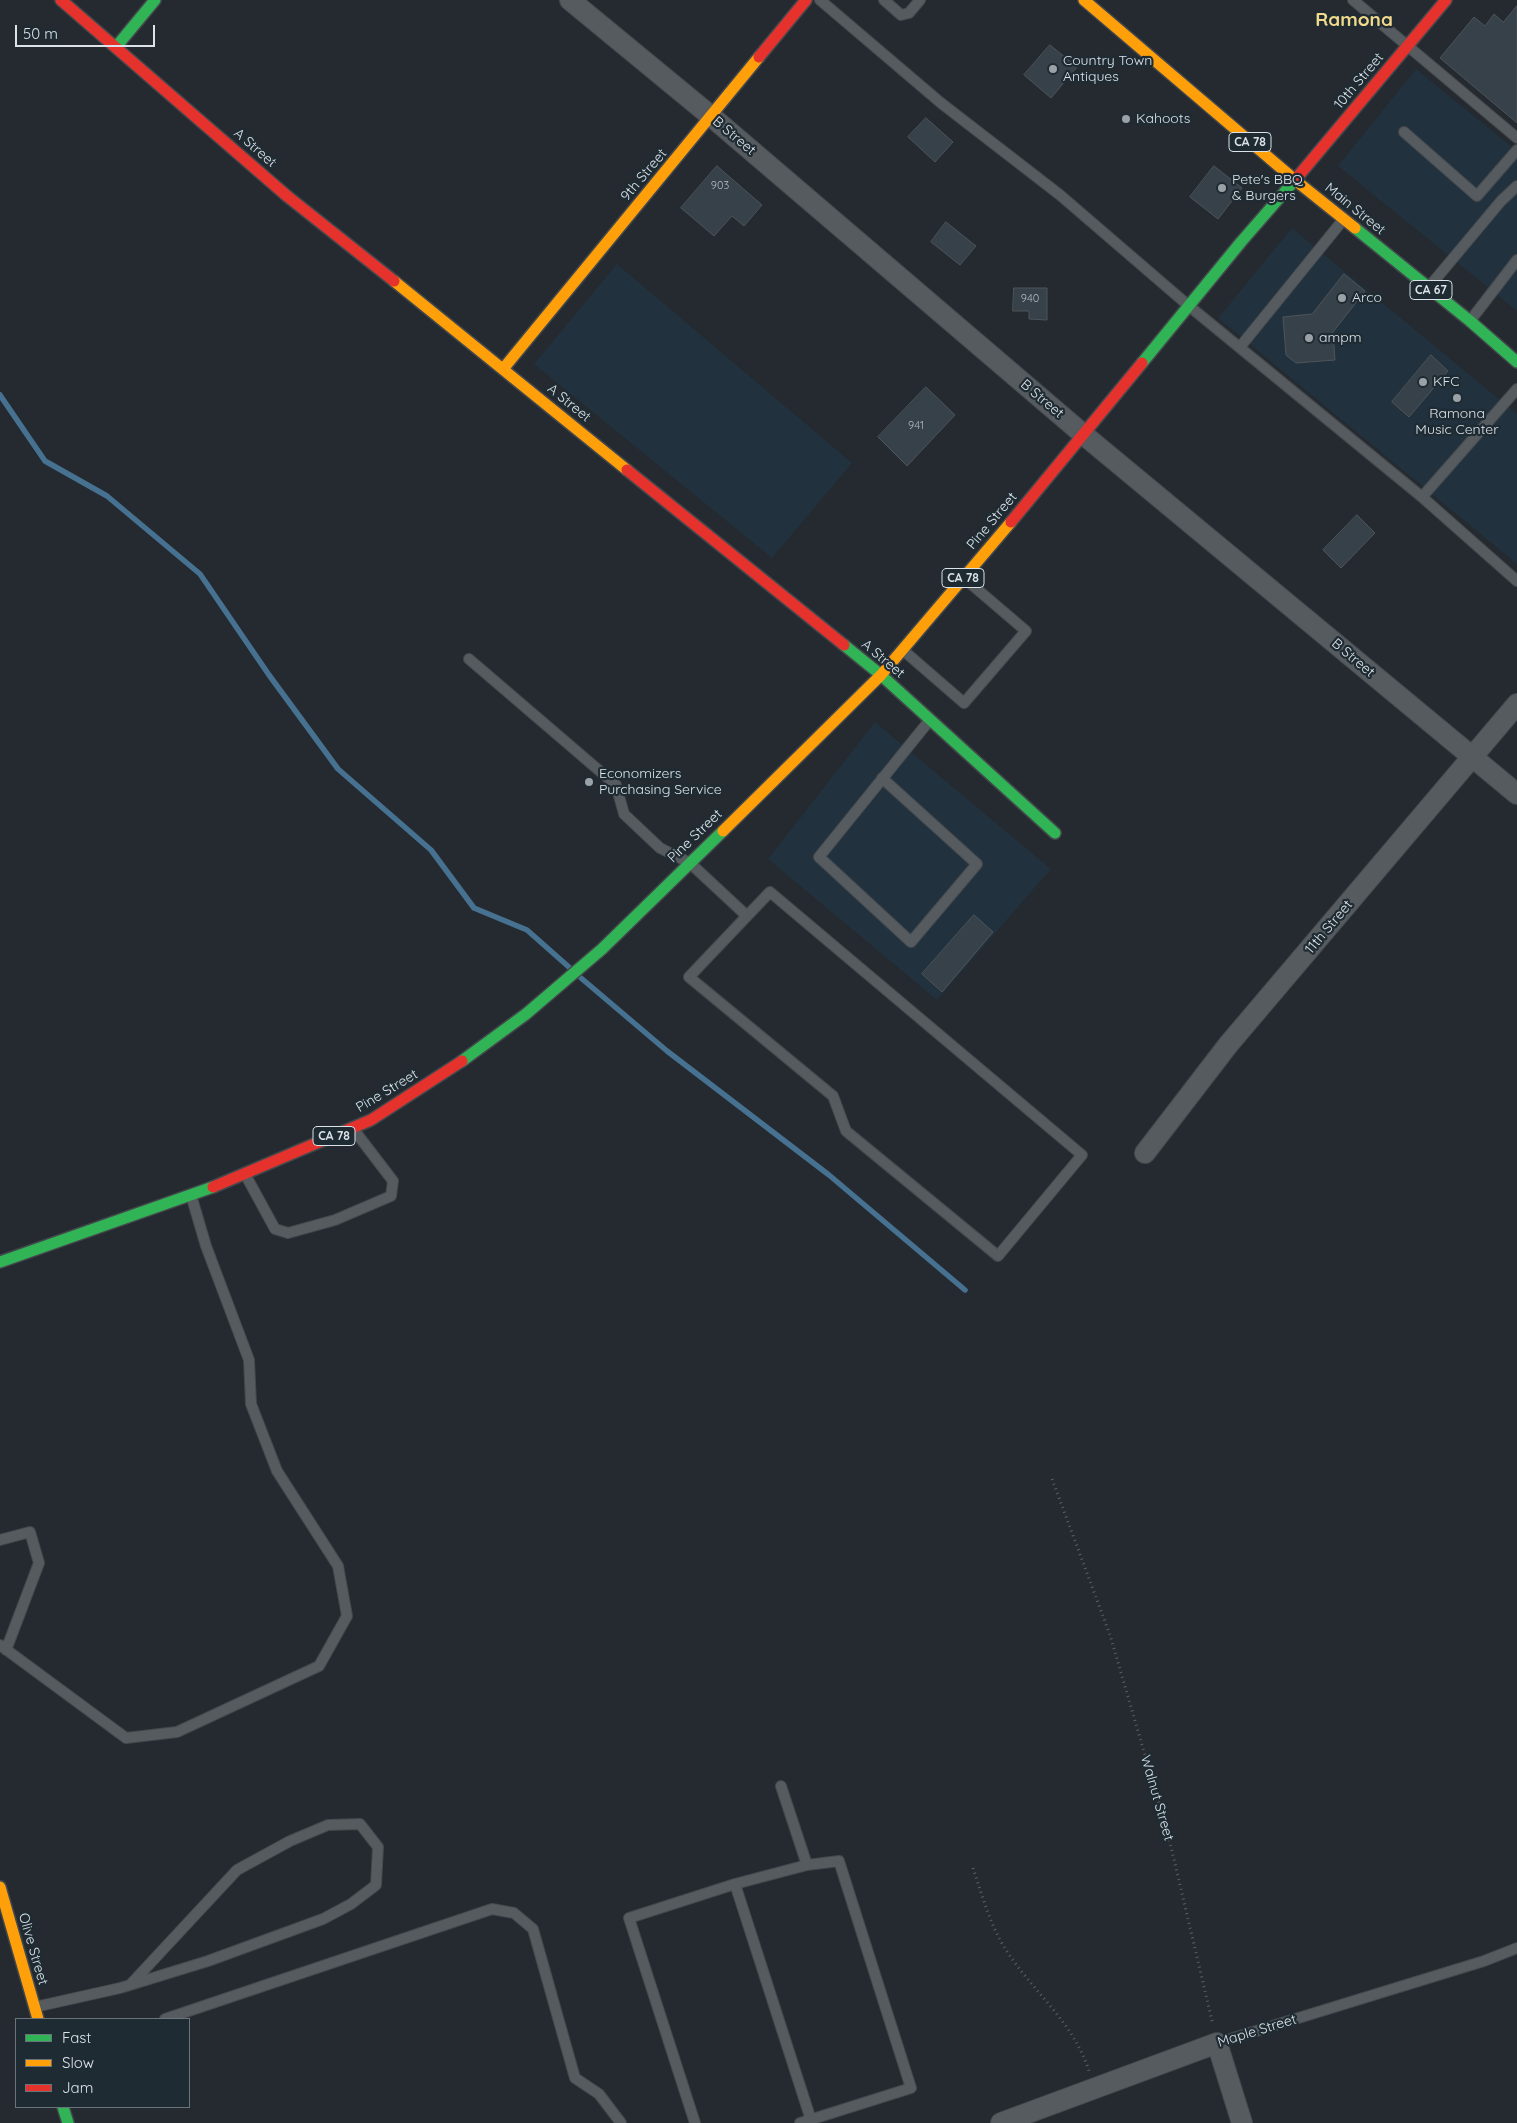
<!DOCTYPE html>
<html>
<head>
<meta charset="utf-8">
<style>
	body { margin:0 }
	#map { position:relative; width:1517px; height:2123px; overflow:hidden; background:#242a2f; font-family:Quicksand,sans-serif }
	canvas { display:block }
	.legend { position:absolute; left:15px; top:2018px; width:175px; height:90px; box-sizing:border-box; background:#1f2b33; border:1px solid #6a747b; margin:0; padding:6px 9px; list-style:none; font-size:15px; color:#dbe2e8 }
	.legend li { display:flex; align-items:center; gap:10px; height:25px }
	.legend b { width:25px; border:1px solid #6a747b }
	.scale { position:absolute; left:15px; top:25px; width:140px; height:22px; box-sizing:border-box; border:2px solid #dbe2e8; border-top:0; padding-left:6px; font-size:15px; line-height:18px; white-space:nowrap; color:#dbe2e8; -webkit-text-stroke:4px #1f2b33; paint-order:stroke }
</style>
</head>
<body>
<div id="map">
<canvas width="1517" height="2123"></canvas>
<ul class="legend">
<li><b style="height:6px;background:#30b455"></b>Fast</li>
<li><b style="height:6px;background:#ff9f0a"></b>Slow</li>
<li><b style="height:6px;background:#e5322d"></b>Jam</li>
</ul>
<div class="scale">50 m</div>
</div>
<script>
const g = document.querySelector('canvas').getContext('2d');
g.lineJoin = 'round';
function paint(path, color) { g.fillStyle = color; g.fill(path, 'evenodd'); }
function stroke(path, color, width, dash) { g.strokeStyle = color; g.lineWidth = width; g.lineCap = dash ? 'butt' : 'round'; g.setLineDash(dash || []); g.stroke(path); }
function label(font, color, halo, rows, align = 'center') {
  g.font = font + ' Quicksand,sans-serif'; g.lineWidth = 4.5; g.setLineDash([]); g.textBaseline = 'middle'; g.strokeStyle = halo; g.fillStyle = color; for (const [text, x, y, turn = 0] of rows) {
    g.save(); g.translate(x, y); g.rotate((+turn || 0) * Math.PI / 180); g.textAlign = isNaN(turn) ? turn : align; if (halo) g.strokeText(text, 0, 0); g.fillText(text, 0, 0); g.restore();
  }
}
paint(new Path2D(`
	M1416 69 1517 151V311L1338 166Z
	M1292 228 1517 414V564L1218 318Z
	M617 264 852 463 772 558 534 364Z
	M875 722 1051 869 937 1000 768 859Z`), '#21313d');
stroke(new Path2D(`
	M0 395 45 461 107 496 200 574 269 675 338 769 431 850 474 908 527 930 570 968
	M581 978 667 1051 829 1175 965 1290`), '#477190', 5.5);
const building = new Path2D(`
	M1517 6V123L1440 58 1474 17 1485 26 1494 14 1503 22Z
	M1050 45 1077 67 1051 98 1024 75Z
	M926 118 953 142 935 162 908 137Z
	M717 166 762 205 744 226 732 216 714 236 681 208Z
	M1214 166 1242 188 1218 219 1190 197Z
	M946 222 976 246 960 265 931 242Z
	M1344 274 1365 291 1333 332 1335 360 1296 363 1286 355 1283 317 1312 314Z
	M1014 288H1047V320L1029 319V311H1013Z
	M1431 355 1448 371 1409 417 1392 402Z
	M926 387 955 415 907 466 878 437Z
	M1357 515 1375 533 1341 568 1323 550Z
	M974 915 993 932 942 992 922 974Z`);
paint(building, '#374149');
stroke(building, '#4e5459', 1);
const lane = new Path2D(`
	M820 0 941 103 1060 195 1189 306 1422 497 1517 581
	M884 0 901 15 909 13 920 0
	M1353 0 1517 138
	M1404 132 1477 196 1517 150
	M1429 287 1501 201 1517 186
	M1470 321 1517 260
	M1240 347 1343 220
	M1422 497 1517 389
	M904 651 964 703 1026 631 964 578
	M469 659 616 785 624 814 660 848 690 863 747 916 689 977 833 1096 846 1131 998 1256 1082 1155 770 892 747 916
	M882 778 977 864 911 942 819 857 929 721
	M245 1174 275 1229 288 1233 335 1220 391 1196 393 1181 354 1130
	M0 1540 30 1532 39 1563 6 1650
	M0 1645 126 1738 177 1732 319 1666 347 1616 338 1566 277 1471 251 1404 249 1360 206 1246 191 1195
	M781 1786 807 1865
	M735 1884 807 1865 839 1861 911 2088 800 2123
	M35 2007 120 1988 130 1985 208 1961 323 1919 351 1904 376 1885 378 1847 360 1824 328 1825 290 1841 237 1870 130 1985
	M165 2019 492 1909 514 1913 533 1929 575 2078 599 2094 621 2123
	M1217 2043 1484 1961 1517 1948
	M695 2123 629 1918 735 1884 812 2123`);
const street = new Path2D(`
	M570 0 712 117 1084 435 1517 794
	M1145 1153 1228 1045 1517 704
	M1001 2123 1217 2043 1242 2123`);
const fast = new Path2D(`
	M116 47 155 0
	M1355 228 1470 321 1517 362
	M1142 363 1241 242 1295 180
	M844 645 881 675 1055 833
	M462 1061 526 1014 602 949 723 831
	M0 1262 213 1187
	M63 2107 68 2123`);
const slow = new Path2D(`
	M1084 0 1295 180 1355 228
	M394 281 627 470
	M503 369 759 57
	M723 831 881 675 1011 522
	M0 1887 38 2019`);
const jam = new Path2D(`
	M61 0 287 196 394 281
	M759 57 806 0
	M1295 180 1446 0
	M627 470 844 645
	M1011 522 1142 363
	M213 1187 371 1120 462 1061`);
stroke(lane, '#43484d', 12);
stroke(street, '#43484d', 22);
stroke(fast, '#43484d', 14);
stroke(slow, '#43484d', 14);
stroke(jam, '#43484d', 14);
stroke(new Path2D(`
	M1052 1479 1110 1635 1168 1834 1213 2025
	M973 1868C983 1898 991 1929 1010 1956 1037 1995 1074 2024 1089 2071`), '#5c6064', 3, [1, 4]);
stroke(lane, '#565b5f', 10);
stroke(street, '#565b5f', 20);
stroke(fast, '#30b455', 11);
stroke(slow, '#ff9f0a', 11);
stroke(jam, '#e5322d', 11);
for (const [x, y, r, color] of [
	[1053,69,5,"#9ba2a7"],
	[1126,119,5,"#9ba2a7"],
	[1222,188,5,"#9ba2a7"],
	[1342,298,5,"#9ba2a7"],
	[1309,338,5,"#9ba2a7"],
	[1423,382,5,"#9ba2a7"],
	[1457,398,5,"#9ba2a7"],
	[589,782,5,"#9ba2a7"]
]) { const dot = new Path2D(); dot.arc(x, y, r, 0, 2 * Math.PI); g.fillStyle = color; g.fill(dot); stroke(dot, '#1f2b33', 2); }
label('11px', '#b2bac0', null, [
	["903",720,186],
	["940",1030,299],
	["941",916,426]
]);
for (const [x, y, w] of [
	[1250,142,42],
	[1431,290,42],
	[963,578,42],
	[334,1136,42]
]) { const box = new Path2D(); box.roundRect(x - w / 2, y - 9.5, w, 19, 4); g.fillStyle = '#1f2b33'; g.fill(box); stroke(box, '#dbe2e8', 1); }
label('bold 12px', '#dbe2e8', null, [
	["CA 78",1250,142],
	["CA 67",1431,290],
	["CA 78",963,578],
	["CA 78",334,1136]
]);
label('14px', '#dbe2e8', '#1f2b33', [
	["Country Town",1063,61],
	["Antiques",1063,77],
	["Kahoots",1136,119],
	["Pete's BBQ",1232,180],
	["& Burgers",1232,196],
	["Arco",1352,298],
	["ampm",1319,338],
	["KFC",1433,382],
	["Ramona",1457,414,"center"],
	["Music Center",1457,430,"center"],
	["Economizers",599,774],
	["Purchasing Service",599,790]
], 'left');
label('14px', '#dbe2e8', '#1f2b33', [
	["10th Street",1359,81,-50],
	["B Street",734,136,40],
	["A Street",255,148,41],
	["9th Street",644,175,-50],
	["Main Street",1355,209,39],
	["B Street",1042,399,40],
	["A Street",569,403,39],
	["Pine Street",992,521,-50],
	["B Street",1353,658,40],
	["A Street",883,659,40],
	["Pine Street",695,836,-44],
	["11th Street",1329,927,-50],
	["Pine Street",387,1091,-31],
	["Walnut Street",1157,1798,74],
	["Olive Street",33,1949,74],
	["Maple Street",1257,2031,-17]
]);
label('bold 19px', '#f1d88b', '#1f2b33', [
	["Ramona",1354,20]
]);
</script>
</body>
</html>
